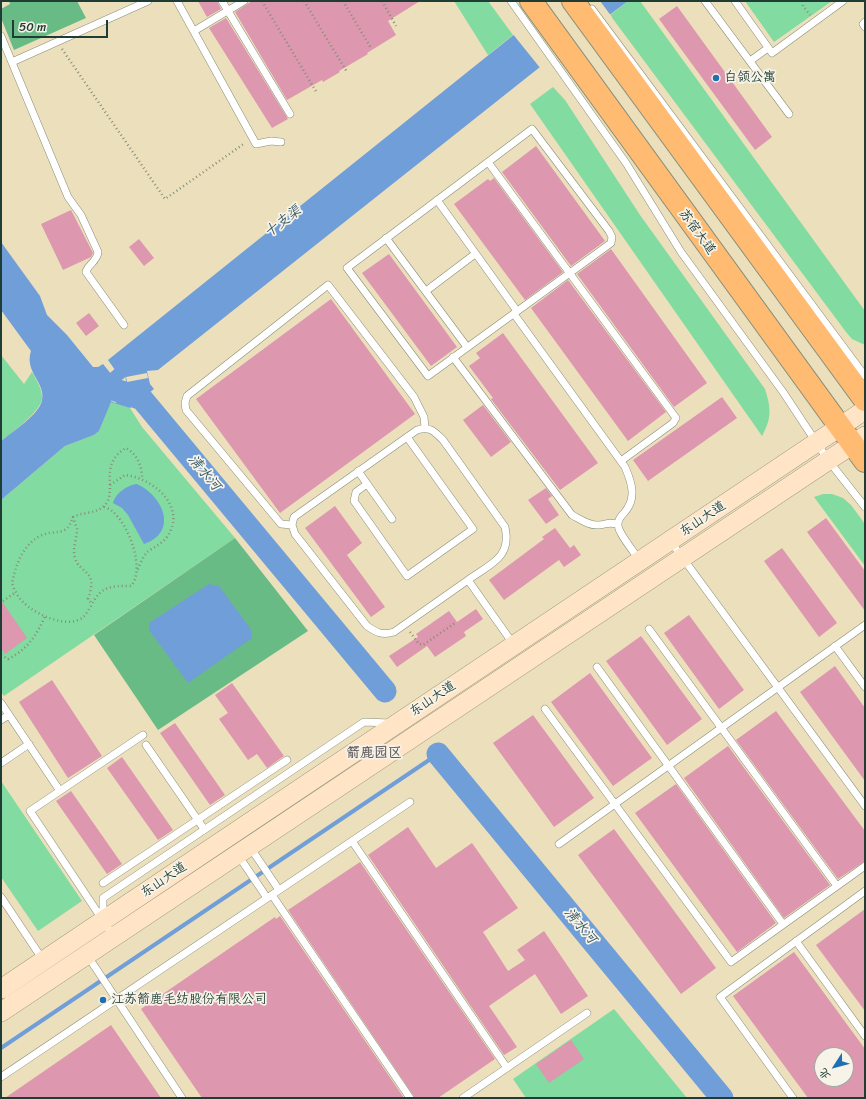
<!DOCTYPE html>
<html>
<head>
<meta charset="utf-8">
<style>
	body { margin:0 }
	#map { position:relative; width:866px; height:1099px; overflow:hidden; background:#ecdfbc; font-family:Sriracha,"LXGW WenKai TC",sans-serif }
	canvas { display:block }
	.frame { position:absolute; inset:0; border:2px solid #1f3d34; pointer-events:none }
	.north { position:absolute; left:814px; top:1047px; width:40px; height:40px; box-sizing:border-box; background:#f7f3e8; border:1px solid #a1aaa0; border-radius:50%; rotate:234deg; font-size:11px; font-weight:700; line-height:16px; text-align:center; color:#1f3d34 }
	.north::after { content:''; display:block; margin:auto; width:14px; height:18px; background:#1f6fb2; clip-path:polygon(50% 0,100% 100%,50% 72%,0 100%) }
	.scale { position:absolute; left:12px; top:20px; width:96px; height:18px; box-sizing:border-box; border:2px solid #1f3d34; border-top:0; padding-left:5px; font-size:12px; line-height:14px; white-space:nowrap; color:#1f3d34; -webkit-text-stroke:3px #f7f3e8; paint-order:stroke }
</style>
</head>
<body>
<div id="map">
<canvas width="866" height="1099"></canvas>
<div class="frame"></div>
<div class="north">北</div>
<div class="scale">50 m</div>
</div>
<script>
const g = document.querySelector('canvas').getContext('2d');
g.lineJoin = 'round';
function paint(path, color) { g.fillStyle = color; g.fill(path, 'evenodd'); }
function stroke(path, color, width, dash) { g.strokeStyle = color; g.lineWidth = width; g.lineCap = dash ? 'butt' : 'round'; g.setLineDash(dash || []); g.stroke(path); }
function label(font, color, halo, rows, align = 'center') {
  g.font = font + ' Sriracha,"LXGW WenKai TC",sans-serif'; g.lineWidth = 3.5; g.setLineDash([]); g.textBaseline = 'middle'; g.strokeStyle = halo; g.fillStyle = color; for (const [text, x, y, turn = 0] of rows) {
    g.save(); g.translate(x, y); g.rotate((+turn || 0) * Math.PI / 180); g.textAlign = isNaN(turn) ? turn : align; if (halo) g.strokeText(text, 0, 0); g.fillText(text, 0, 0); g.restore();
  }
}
paint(new Path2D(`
	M454 1H488L513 35 488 55Z
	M628 1H640L865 311V345L852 339 846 332 610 15Z
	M745 1H832L774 42Z
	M553 87 565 100 640 215 765 389C771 408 772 418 762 436L530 104Z
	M1 355 24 384 32 372C36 380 42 388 42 398 42 411 11 433 1 441Z
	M111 401 130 408 142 427 235 538 4 696 1 692V500L65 446 94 435 99 431Z
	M823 494H832L843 498 851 505 865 524V566L814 497Z
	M1 781 82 901 38 931 1 877Z
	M614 1009 687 1098H526L513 1079Z`), '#82dba0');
paint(new Path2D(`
	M9 1H77L86 18 14 50 1 18V9L10 4Z
	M235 538 308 631 158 730 94 635Z`), '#69bb86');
paint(new Path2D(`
	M556 1H628L540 67 158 370 147 371 150 384 154 389 130 408 111 402 99 431 94 435 65 446 1 500V441C12 432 40 414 42 400 46 383 24 372 31 351L1 310V242L40 296 47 315 67 335 93 367H98L103 364 116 380 112 384 127 389 125 374 120 377 108 360Z
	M137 484C163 496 179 532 144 544L128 515 122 508 113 503C115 494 127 485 137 484Z
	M209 584 219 586 250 628 252 634V638L188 683 149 630V623Z`), '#709ed8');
paint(new Path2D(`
	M553 1H600L612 17 541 69 512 33Z
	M147 373 148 378 127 382 126 377Z
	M116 385 121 387 116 403 111 401Z`), '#ecdfbc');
stroke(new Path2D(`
	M1 1048 438 754`), '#709ed8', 4);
stroke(new Path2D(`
	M101 389 132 363`), '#709ed8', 13);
stroke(new Path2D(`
	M113 389 142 399 385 691
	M438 754 722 1098`), '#709ed8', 23);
paint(new Path2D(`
	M198 1H217L221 9 207 17Z
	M252 1H420L388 21 396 35 367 53 368 54 339 71 340 72 323 82 322 80 287 100 235 12Z
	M677 6 772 137 755 150 659 19Z
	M226 18 288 119 272 128 209 28Z
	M536 146 605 241 571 266 502 172Z
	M494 178 563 272 525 300 454 204 488 179 490 181Z
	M71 210 93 253 91 257 63 270 41 224Z
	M139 239 154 258 144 266 129 247Z
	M611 249 707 383 674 407 577 274Z
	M389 254 457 347 431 366 362 273Z
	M568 280 666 412 628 441 531 308Z
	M331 299 415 414 280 513 196 399Z
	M89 313 99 326 86 336 76 323Z
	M503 333 598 463 560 490 491 399 493 398 469 366 480 358 476 353Z
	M722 397 737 418 648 481 633 460Z
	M483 405 511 442 491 457 463 420Z
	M546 488 552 496 548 499 559 515 546 524 528 500Z
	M335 506 362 543 347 555 385 607 371 617 305 528Z
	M826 518 865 571V611L807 532Z
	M555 528 570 548 574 545 581 555 564 567 559 560 504 600 489 580 544 539 542 537Z
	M782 548 837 623 819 637 764 561Z
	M1 600 27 638 5 654 1 648Z
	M476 609 483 619 464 632 466 636 435 657 427 646 397 667 389 656 418 637 416 634 449 611 457 622Z
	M689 615 744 690 719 709 664 633Z
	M641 636 702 719 667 745 606 661Z
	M835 666 865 708V781L800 692Z
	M590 673 652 758 613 786 551 702Z
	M52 680 102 756 68 778 19 702Z
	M232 683 284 756 267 768 257 754 248 760 219 719 228 713 215 695Z
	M776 711 865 831V861L838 879 736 740Z
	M533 715 594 798 554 827 493 743Z
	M175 723 225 795 210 805 160 733Z
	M728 746 830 885 784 918 684 778Z
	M122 757 173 830 158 840 107 768Z
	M676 784 776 923 737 952 635 813Z
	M71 791 122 864 107 874 56 801Z
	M408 827 436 868 472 843 518 908 483 932 508 971 525 960 517 950 544 931 588 996 561 1014 535 974 489 1006 517 1047 504 1055 368 855Z
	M614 829 716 968 681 994 578 855Z
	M360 862 495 1059 438 1098H415L288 910Z
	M865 909V1011L816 945Z
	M280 916 404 1098H202L141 1009 275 917 276 919Z
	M794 952 865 1049V1098H808L733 996ZM822 1055H846V1079H822Z
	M111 1025 161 1098H5Z
	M571 1040 584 1059 549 1083 536 1064Z`), '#dd97af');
const service = new Path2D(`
	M177 1 256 144 271 141 281 142
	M222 1 290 114
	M511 1 626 163 681 252 783 392 828 460 865 507
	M705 1 789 114
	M735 1 772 53 843 1
	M592 9 865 376
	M865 22 863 24 865 27
	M194 31 244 1
	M1 36 68 197 81 215 98 252C97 262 88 264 86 272L124 325
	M750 61 768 48
	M12 62 148 1
	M532 129 609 231 612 237 611 243 428 376 347 268Z
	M488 162 676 418 673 423 621 461
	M437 200 517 311
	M386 238 467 347
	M426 291 475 254
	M514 314 625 467C632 483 637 499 624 513 621 516 618 519 618 524 617 532 635 553 640 561
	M453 357 572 515C580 519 589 526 599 525 608 524 607 522 617 524
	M358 471 392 519
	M367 484 356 492 354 501 407 576 473 529 407 437
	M292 525 281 524 186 410 185 403 187 396 328 285 414 397 424 417 425 428
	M671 542 865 806
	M468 580C490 564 512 558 505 527L443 440C434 431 430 426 417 430L294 517 292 525 295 534 367 626C376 632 382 636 394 632L468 580 514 645
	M649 629 837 886
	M835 646 865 687
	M597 667 783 924
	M1 703 60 791
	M545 709 731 962 865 866
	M1 720 9 715
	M146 745 204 829
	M1 763 29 744
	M352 841 507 1068
	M559 844 865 625
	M250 847 279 890
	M238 855 267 898
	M103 883 287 760
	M272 895 410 1098
	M1 897 43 960
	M103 918V898L364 722 390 723
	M114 937 30 811 143 735
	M796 941 865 1036
	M87 955 182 1098
	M1 1077 410 802
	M463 1098 587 1013
	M793 1098 720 997 865 891`);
const secondary = new Path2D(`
	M1 989 865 410
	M1 1012 865 436`);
const primary = new Path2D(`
	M531 1 865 461
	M573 1 865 400`);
stroke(service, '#868e78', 8);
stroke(secondary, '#868e78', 20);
stroke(primary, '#868e78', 24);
stroke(new Path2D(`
	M262 1 317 93
	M304 1 347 72
	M343 1 371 48
	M382 1 396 26
	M802 1 803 6 810 15
	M62 49 165 199 245 143
	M110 485 125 475C153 478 188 507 167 537 162 544 154 547 147 552 143 556 140 565 137 571
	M104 507C106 508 110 509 112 511 128 523 146 569 131 586 110 586 101 586 91 606 88 610 86 615 82 618 66 629 35 614 23 602 18 597 14 590 12 583 16 565 22 546 40 536 55 528 66 539 73 517 82 512 96 514 104 506 119 491 97 465 126 448 137 454 142 466 142 478
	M73 517C74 521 76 525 77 529 77 539 72 549 75 558 80 575 99 569 88 599L92 604
	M3 601 16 592
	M410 632 419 644 423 645 455 623
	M1 655 8 659C27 650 37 635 45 616`), '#868e78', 2.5, [1, 3]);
stroke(service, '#fff', 7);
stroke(secondary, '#ffe4c6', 19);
stroke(primary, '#febb71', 22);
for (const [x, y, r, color] of [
	[716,78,4,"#1f6fb2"],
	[103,1000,4,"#1f6fb2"]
]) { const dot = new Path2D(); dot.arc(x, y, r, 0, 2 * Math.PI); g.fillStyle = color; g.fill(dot); stroke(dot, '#f7f3e8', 1.5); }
label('13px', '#1f3d34', '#f7f3e8', [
	["白领公寓",724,78],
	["江苏箭鹿毛纺股份有限公司",111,1000]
], 'left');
label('13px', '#1f3d34', '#f7f3e8', [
	["苏宿大道",697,232,54],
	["东山大道",703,519,-34],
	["东山大道",433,699,-34],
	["东山大道",164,880,-34]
]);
label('italic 14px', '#375a65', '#f7f3e8', [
	["十支渠",283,222,-38],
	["清水河",204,473,50],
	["清水河",580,926,50]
]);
label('bold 14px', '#625c5f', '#f7f3e8', [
	["箭鹿园区",374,753]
]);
</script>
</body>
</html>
